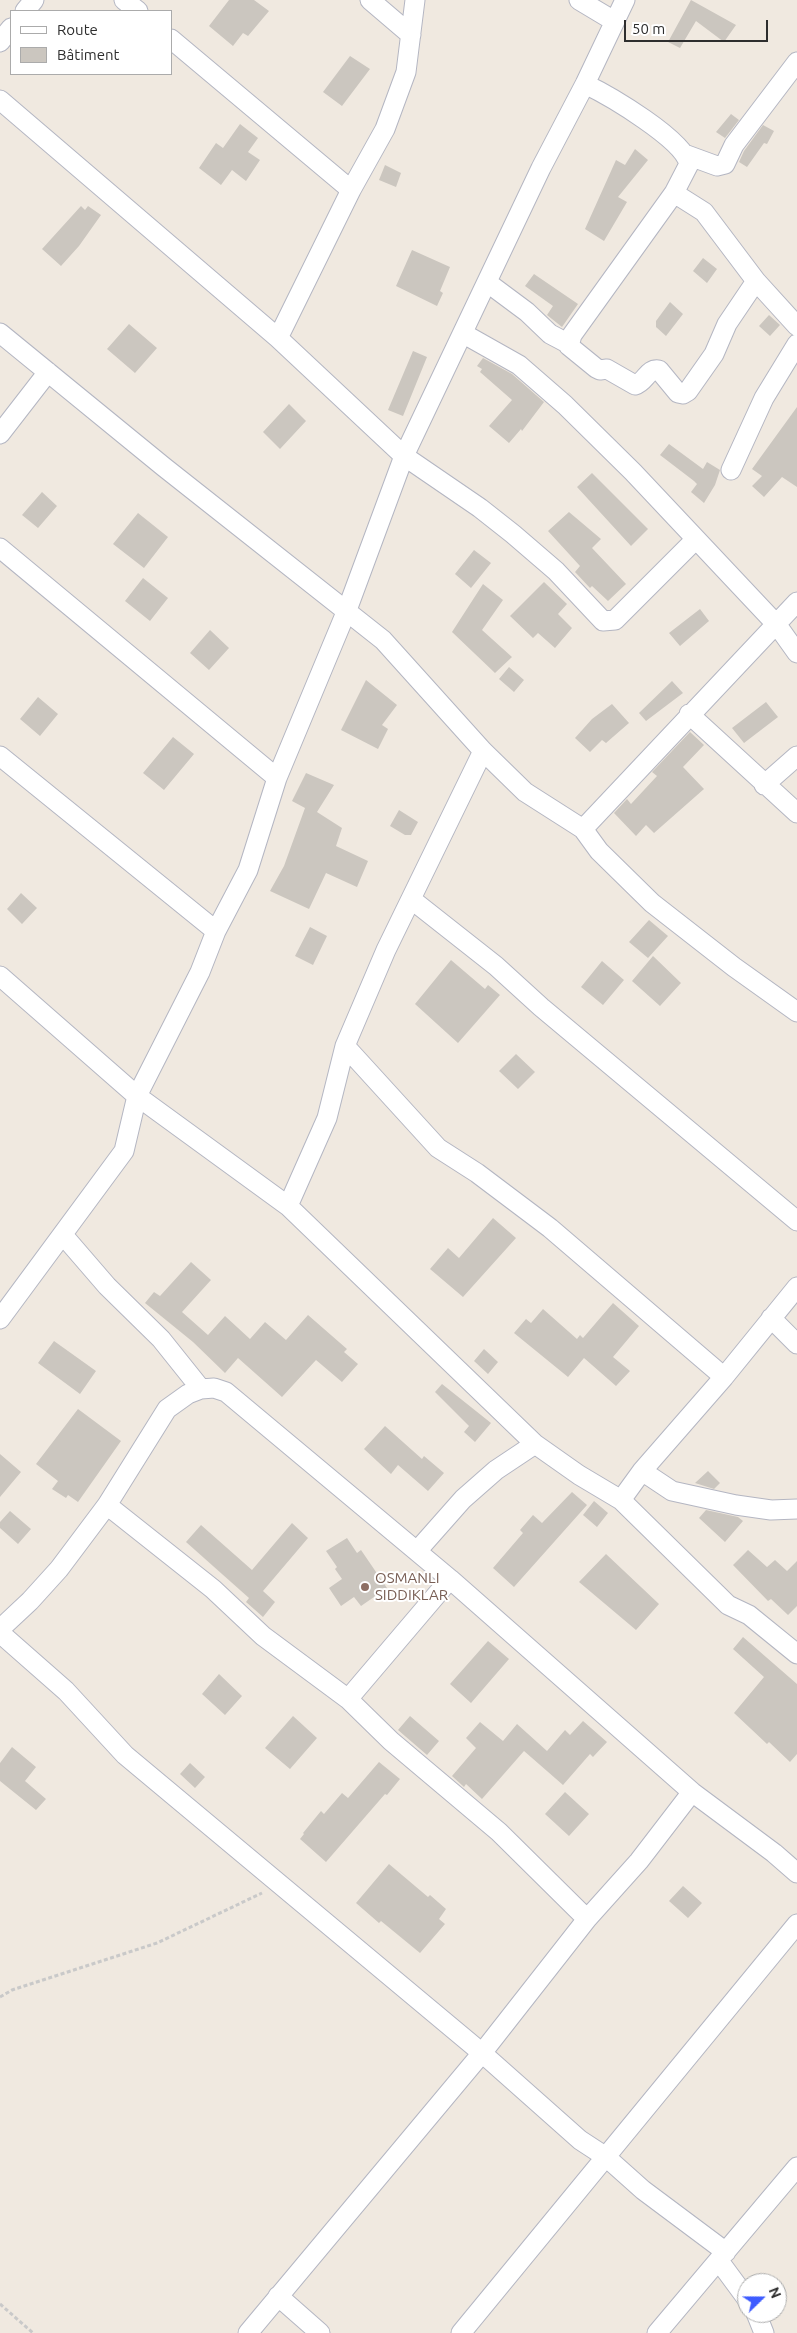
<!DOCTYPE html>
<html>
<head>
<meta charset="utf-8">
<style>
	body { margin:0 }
	#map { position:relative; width:797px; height:2333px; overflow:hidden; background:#f0e9e0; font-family:Ubuntu,sans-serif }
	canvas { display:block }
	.legend { position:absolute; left:10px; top:10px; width:162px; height:65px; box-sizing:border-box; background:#fff; border:1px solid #ababab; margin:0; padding:6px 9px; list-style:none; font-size:15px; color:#2e2e2e }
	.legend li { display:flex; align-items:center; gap:10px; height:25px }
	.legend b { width:25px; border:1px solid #ababab }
	.north { position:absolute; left:737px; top:2273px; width:50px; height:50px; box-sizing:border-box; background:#fff; border:1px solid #ababab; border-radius:50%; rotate:68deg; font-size:14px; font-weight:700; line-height:20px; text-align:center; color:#2e2e2e }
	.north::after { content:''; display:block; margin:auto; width:18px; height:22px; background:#3e5cff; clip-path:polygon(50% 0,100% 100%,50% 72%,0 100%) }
	.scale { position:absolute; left:624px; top:20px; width:144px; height:22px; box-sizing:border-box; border:2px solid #2e2e2e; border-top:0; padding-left:6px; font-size:15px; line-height:18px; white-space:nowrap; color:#2e2e2e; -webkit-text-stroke:4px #fff; paint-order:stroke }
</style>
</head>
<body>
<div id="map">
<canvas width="797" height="2333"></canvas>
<ul class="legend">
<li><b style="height:6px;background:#fff"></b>Route</li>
<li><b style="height:14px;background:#cbc6bf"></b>Bâtiment</li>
</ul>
<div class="north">N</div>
<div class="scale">50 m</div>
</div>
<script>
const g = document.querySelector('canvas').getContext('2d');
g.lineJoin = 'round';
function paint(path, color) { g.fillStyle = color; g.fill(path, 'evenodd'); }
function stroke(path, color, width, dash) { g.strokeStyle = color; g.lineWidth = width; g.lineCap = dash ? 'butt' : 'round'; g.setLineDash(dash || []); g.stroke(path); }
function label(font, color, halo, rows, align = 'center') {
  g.font = font + ' Ubuntu,sans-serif'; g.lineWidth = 4; g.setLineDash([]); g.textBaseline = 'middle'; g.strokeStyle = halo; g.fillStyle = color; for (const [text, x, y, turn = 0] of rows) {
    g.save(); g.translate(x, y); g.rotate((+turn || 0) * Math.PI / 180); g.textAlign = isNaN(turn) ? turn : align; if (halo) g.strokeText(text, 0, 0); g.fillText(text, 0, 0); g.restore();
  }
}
paint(new Path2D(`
	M229 0H254L269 11 248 36 243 33 233 46 209 26Z
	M691 0 736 25 724 42 696 21 680 48 668 42Z
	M350 56 370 69 342 106 323 92Z
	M731 114 739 120 725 138 716 132Z
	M240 124 258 138 248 152 260 160 246 181 232 170 221 185 199 168 216 143 223 148Z
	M763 125 774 131 767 144 764 143 747 167 739 162 744 151Z
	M635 149 648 160 618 197 627 202 604 241 585 229 616 160 625 165Z
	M385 165 401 173 396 187 379 180Z
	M81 206 85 210 88 206 101 215 79 246 61 266 42 249Z
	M412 250 450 267 440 291 443 293 437 306 396 286Z
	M703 258 717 269 707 283 693 271Z
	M534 274 578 304 562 327 547 315 553 306 525 286Z
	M670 302 683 314 666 336 656 327V321Z
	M769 315 780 325 770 336 759 326Z
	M129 324 157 348 135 373 107 349Z
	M413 351 427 357 403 416 388 410Z
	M483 358 512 374 544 402 522 431 521 429 509 443 489 426 512 400 480 372 482 369 477 366Z
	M289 404 306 421 280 449 263 432Z
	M797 407V487L782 477 764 497 752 486 762 476 752 469Z
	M669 444 703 469 707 462 720 470 715 485 704 503 691 492 697 484 694 481 660 455Z
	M592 473 648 529 631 546 577 487Z
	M42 492 57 506 38 528 22 515Z
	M569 512 601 539 592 548 626 584 608 601 592 586 590 588 575 572 580 566 548 531Z
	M138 513 168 537 144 568 113 544Z
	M474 550 491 563 471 588 455 574Z
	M143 578 168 598 150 621 125 601Z
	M544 582 567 604 558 614 572 628 555 648 538 633 533 638 510 616Z
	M483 584 503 600 482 630 512 657 495 673 452 632Z
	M700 609 709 621 680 646 669 633Z
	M210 630 229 648 209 670 190 653Z
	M509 667 524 680 514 692 499 679Z
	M366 680 397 705 382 725 388 729 378 749 341 730Z
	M672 681 683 693 646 721 639 713Z
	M38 697 58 714 40 736 20 719Z
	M766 702 778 717 744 743 732 728Z
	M612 704 629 723 606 743 602 740 590 752 575 738 592 719Z
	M690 732 704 745 683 767 704 789 654 833 646 825 636 836 614 813 627 799 631 804 657 776 652 772Z
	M173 737 194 754 164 790 143 773Z
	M306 773 334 785 317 812 342 828 336 846 368 861 357 887 326 873 309 909 270 891 284 866 305 808 292 801Z
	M399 810 418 822 411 835H405L390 826Z
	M21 893 37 908 22 924 7 909Z
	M649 920 668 936 648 958 629 942Z
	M310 927 327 936 313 965 295 956Z
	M653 956 681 983 660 1006 632 981Z
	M451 960 485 989 488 985 500 995 458 1043 415 1004Z
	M602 961 624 980 603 1005 581 987Z
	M516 1054 535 1072 518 1089 499 1071Z
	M493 1218 516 1238 463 1297 430 1269 448 1248 459 1258Z
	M191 1262 211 1280 182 1312 208 1335 225 1316 250 1339 265 1322 286 1340 308 1315 347 1349 344 1352 358 1364 342 1382 316 1360 282 1397 238 1358 225 1373 193 1342 145 1303 154 1292 160 1296Z
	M613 1303 639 1326 613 1357 630 1371 616 1386 584 1358 568 1377 514 1333 526 1319 531 1323 543 1309 577 1339 580 1335 583 1338Z
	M54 1341 96 1371 80 1394 38 1363Z
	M484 1349 498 1362 488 1374 474 1361Z
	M442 1384 491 1423 475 1442 464 1432 469 1426 435 1392Z
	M78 1409 121 1441 78 1502 68 1495 66 1498 52 1489 58 1481 36 1464Z
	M385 1426 422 1459 424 1456 444 1473 428 1491 398 1465 391 1474 364 1449Z
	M0 1454 21 1472 0 1497Z
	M708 1471 720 1483 714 1489 695 1483Z
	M572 1492 587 1505 514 1587 493 1568 523 1533 520 1530 533 1515 542 1523Z
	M594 1501 608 1513 597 1527 583 1515Z
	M706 1510 738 1517 743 1521 725 1542 699 1518Z
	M10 1511 31 1529 18 1544 0 1528V1522Z
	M292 1523 308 1538 263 1591 275 1602 263 1617 246 1602 249 1598 186 1542 201 1525 252 1570Z
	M347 1538 357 1553 361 1550 387 1588 361 1606 354 1597 341 1606 329 1588 342 1579 335 1569 337 1567 326 1551Z
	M748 1550 767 1567 775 1560 787 1571 797 1561V1606L788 1615 771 1599 768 1601 733 1565Z
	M606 1554 659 1604 636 1630 579 1582Z
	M743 1637 797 1684V1754L790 1762 769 1742 767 1744 734 1713 764 1677 733 1649Z
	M488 1641 509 1659 471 1703 450 1684Z
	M219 1674 242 1696 225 1715 202 1694Z
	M293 1716 317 1738 290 1769 265 1748Z
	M410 1716 439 1741 427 1755 398 1730Z
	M583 1721 607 1742 593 1757 590 1754 563 1785 524 1751 482 1799 466 1784 464 1787 452 1776 476 1748 466 1738 480 1722 503 1741 517 1724 547 1751 565 1730 570 1735Z
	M12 1747 36 1767 25 1781 46 1799 36 1810 0 1781V1763Z
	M379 1762 400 1779 387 1795 385 1794 326 1862 300 1839 304 1834 303 1833 321 1811 324 1814 342 1793 348 1798Z
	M190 1763 205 1777 195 1788 180 1774Z
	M565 1792 589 1814 569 1836 545 1814Z
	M389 1864 428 1897 430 1895 446 1909 439 1919 445 1924 420 1953 381 1921 379 1923 356 1903Z
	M683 1886 702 1903 688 1918 669 1901Z`), '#cbc6bf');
const street = new Path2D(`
	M124 0 138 11
	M370 0 411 35
	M579 0 614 21
	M25 11 34 0
	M171 39 351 190
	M0 42 11 28
	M585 84C610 96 683 139 689 164L674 193 704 212 756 281 797 326
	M0 100 278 338 404 456 480 508 513 534 556 571 603 621 615 620 696 539
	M687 155 717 166 725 164 734 145 797 62
	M674 193 572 335 569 346 596 368 600 370 607 369 635 385C646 382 647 368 659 370L678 393 683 394 688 391 714 354 727 324 756 281
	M488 283 527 312 550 334 569 344
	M0 333 164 467 383 640 483 751 525 792 583 829 599 851 652 903 734 967 797 1012
	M464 334 519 365 565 405 633 472 777 625 797 653
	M278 338 351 190 385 129 406 72 415 0
	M0 434 48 372
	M731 470 764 398 797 344
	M0 548 277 778
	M689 714 797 813
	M0 756 216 931
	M764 785 797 756
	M583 829 797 602
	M411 899 496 966 541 1007 797 1221
	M0 976 137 1096 288 1206 535 1444
	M345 1046 438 1148 477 1173 550 1228 724 1377
	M288 1206 327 1118 345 1046 386 950 483 751
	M63 1235 107 1286 161 1339 201 1389
	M771 1318 797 1344
	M0 1319 124 1151 137 1096 200 972 216 931 248 870 277 778 347 610 404 456 541 168 585 84 625 0
	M642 1471 672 1491 736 1505 771 1510 797 1509
	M621 1500 642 1471 724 1377 797 1287
	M107 1505 213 1589 263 1636 348 1699 391 1741 499 1832 587 1919
	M417 1551 463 1499 496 1470 535 1444 579 1475 621 1500 728 1605 749 1615 797 1654
	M0 1629 30 1601 59 1569 107 1505 167 1409 188 1394 201 1389 214 1388 226 1392 450 1579
	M0 1633 66 1691 125 1755 482 2053 248 2333
	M348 1699 450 1579 692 1792
	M726 2252 643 2190 606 2157 580 2140 482 2053 587 1919 639 1861 692 1792 774 1853 797 1873
	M719 2261 747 2299
	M278 2296 320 2333
	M756 2313 764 2333
	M461 2333 797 1924
	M657 2333 797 2167`);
stroke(street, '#b4b6c2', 21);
stroke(new Path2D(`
	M0 1997 12 1990 157 1943 262 1893
	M0 2304 33 2333`), '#c9c9c9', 3, [4, 2.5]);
stroke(street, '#fff', 19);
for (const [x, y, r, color] of [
	[365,1587,5,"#8d6e63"]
]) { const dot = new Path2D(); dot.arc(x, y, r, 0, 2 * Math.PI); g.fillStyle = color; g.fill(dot); stroke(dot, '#fff', 2); }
label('15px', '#785e54', '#fff', [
	["OSMANLI",375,1578],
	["SIDDIKLAR",375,1595]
], 'left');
</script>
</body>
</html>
